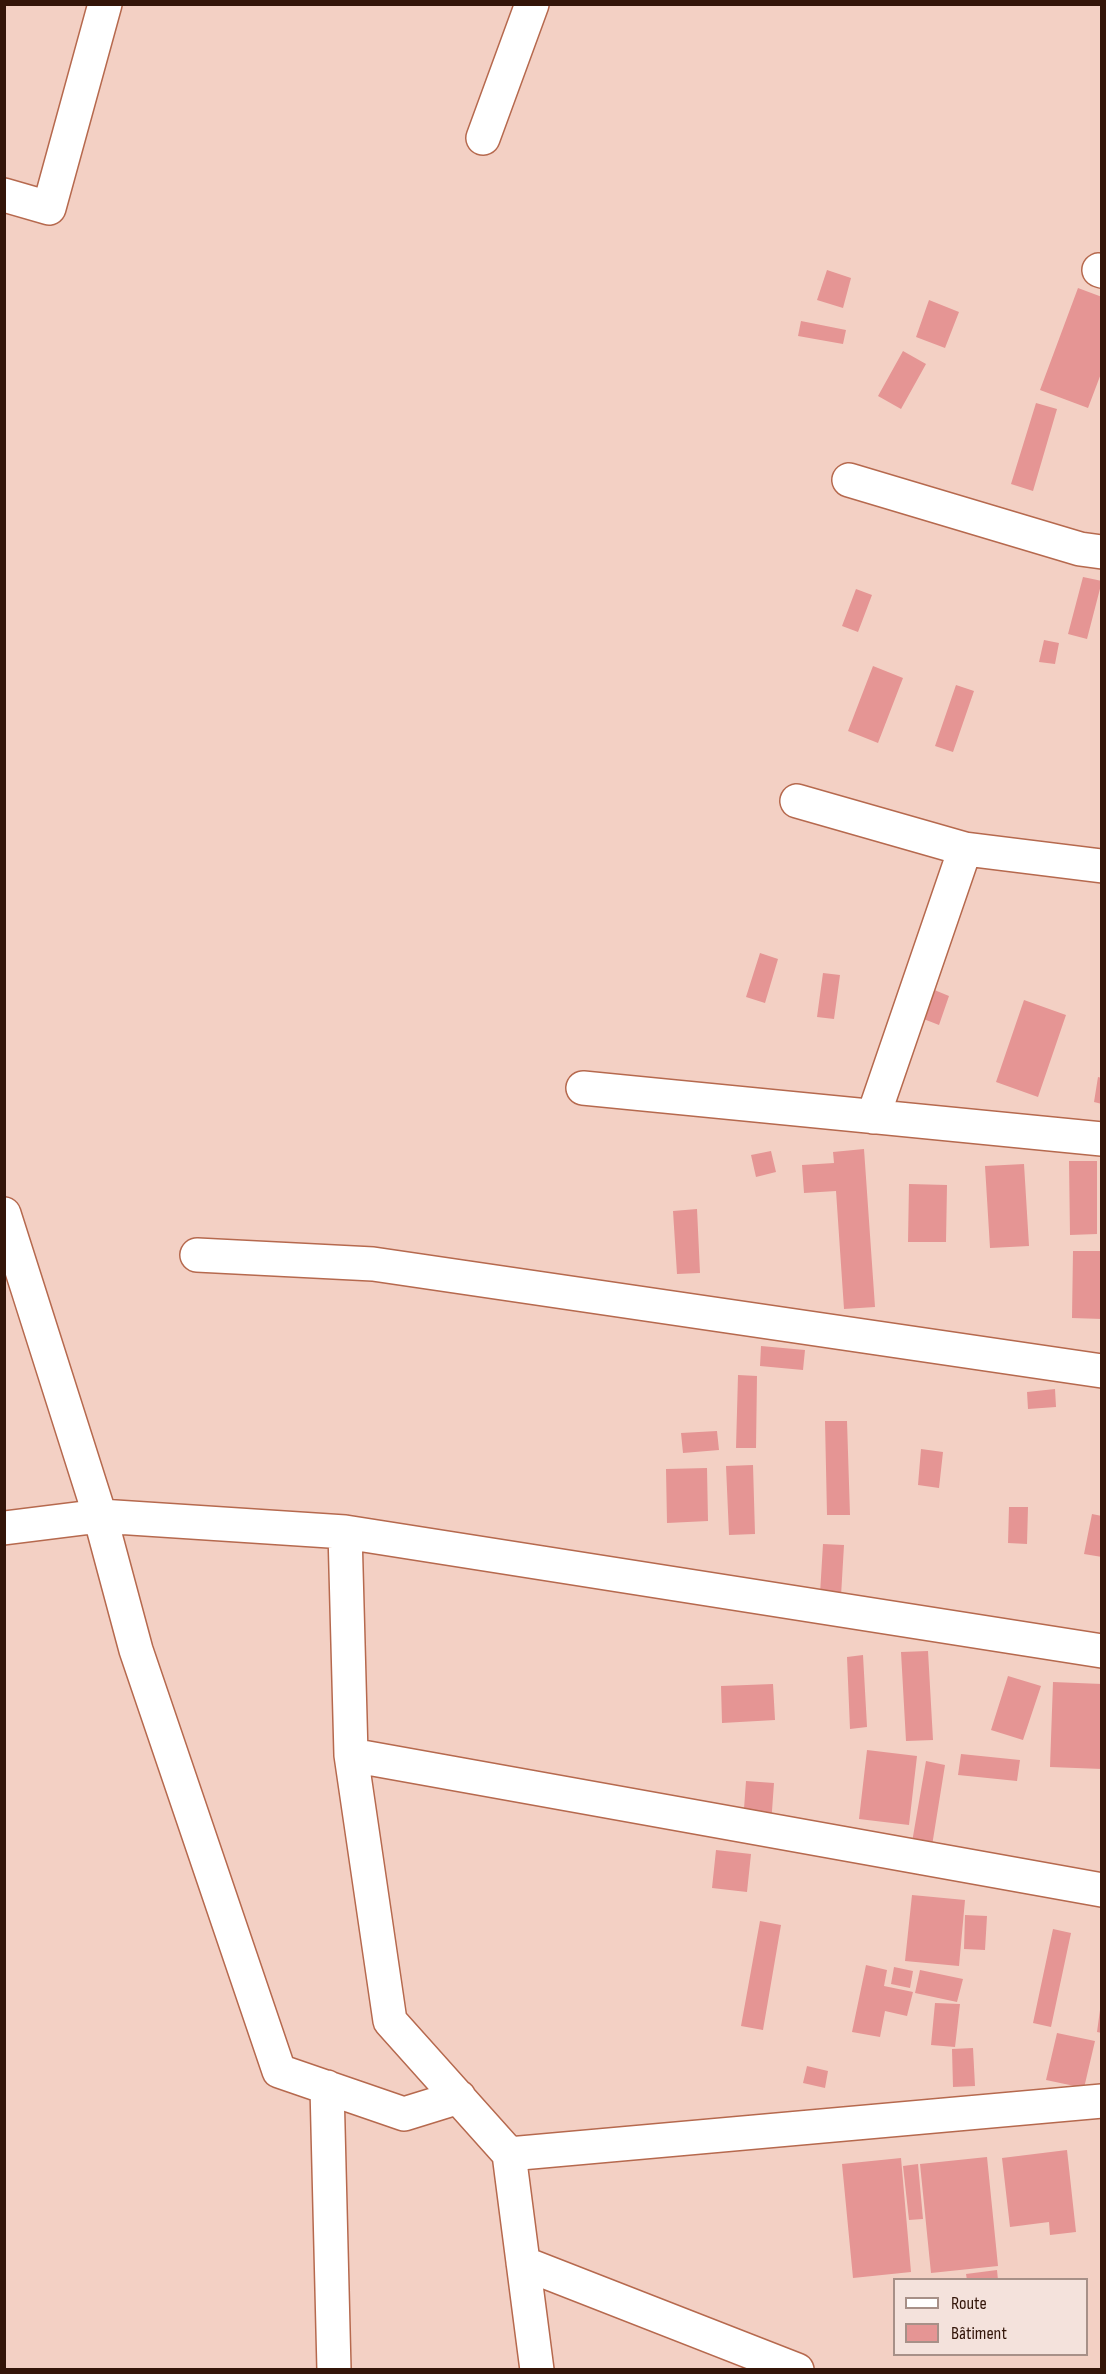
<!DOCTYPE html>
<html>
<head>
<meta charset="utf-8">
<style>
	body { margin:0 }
	#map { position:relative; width:1106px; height:2374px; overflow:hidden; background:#f3d0c4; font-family:"Sofia Sans Condensed",sans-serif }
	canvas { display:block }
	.frame { position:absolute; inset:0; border:6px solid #331509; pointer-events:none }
	.legend { position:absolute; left:893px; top:2278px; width:195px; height:78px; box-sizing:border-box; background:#f4e2dc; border:2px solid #a79088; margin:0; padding:8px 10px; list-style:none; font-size:18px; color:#331509 }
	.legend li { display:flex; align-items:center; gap:12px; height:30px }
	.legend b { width:30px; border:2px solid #a79088 }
</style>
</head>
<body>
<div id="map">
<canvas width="1106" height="2374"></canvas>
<div class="frame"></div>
<ul class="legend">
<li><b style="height:8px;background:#fff"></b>Route</li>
<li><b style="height:16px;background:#e59594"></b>Bâtiment</li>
</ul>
</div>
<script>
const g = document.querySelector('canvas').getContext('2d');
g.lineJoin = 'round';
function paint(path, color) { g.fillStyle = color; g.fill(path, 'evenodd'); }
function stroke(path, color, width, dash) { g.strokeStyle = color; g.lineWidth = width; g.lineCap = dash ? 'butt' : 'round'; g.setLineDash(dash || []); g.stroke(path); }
paint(new Path2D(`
	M827 270 851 278 843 308 817 300Z
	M1078 288 1102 297V371L1088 408 1040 390Z
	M929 300 959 312 945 348 916 337Z
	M801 321 846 330 843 344 798 336Z
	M903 351 926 364 901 409 878 396Z
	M1036 403 1057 409 1033 491 1011 484Z
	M1083 577 1102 581 1087 639 1068 634Z
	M856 589 872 595 858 632 842 626Z
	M1044 640 1059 643 1055 664 1039 662Z
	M873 666 903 678 878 743 848 731Z
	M956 685 974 691 953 752 935 746Z
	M760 953 778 959 765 1003 746 997Z
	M823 973 840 975 834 1019 817 1017Z
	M932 989 949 996 939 1025 921 1018Z
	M1024 1000 1066 1015 1038 1097 996 1082Z
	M1098 1077 1102 1078V1104L1094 1102Z
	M864 1149 875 1307 844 1309 836 1191 804 1193 802 1165 834 1163 833 1152Z
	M771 1151 776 1172 756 1177 751 1155Z
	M1069 1161H1097V1234L1070 1235Z
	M1024 1164 1029 1246 990 1248 985 1166Z
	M909 1184 947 1185 946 1242H908Z
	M697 1209 700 1273 677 1274 673 1211Z
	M1073 1251H1102V1319L1072 1318Z
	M761 1346 805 1350 803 1370 760 1366Z
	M738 1375 757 1376 756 1448H736Z
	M1055 1389 1056 1407 1028 1409 1027 1392Z
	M825 1421H847L850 1515H827Z
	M717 1431 719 1450 683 1453 681 1433Z
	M921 1449 943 1452 939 1488 918 1485Z
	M753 1465 755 1534 729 1535 726 1466Z
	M707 1468 708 1521 667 1523 666 1469Z
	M1009 1507H1028L1027 1544 1008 1543Z
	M1092 1514 1102 1516V1557L1084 1554Z
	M823 1544 844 1545 841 1596 820 1594Z
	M928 1651 933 1740 906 1741 901 1652Z
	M863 1655 867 1727 850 1729 847 1657Z
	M1008 1676 1041 1686 1023 1740 991 1730Z
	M1053 1682 1102 1684V1769L1050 1767Z
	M773 1684 775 1720 722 1723 721 1686Z
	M867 1750 917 1756 909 1825 859 1819Z
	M961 1754 1020 1760 1017 1781 958 1775Z
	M926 1761 945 1765 931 1852 911 1848Z
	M746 1781 774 1783 771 1825 743 1823Z
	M716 1850 751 1854 747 1892 712 1888Z
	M912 1895 965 1900 959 1966 905 1961Z
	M965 1915 987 1916 985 1950 964 1949Z
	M760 1921 781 1925 763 2030 741 2026Z
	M1053 1929 1071 1933 1051 2027 1033 2023Z
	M866 1965 887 1970 884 1986 913 1992 907 2016 885 2011 880 2037 852 2032Z
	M894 1967 913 1971 910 1988 891 1984Z
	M920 1970 963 1979 957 2002 915 1993Z
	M935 2003 960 2004 955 2047 931 2045Z
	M1100 2010H1102V2033L1097 2032Z
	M1057 2033 1095 2041 1084 2088 1046 2080Z
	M973 2048 975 2086 953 2087 952 2049Z
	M807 2066 828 2071 825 2088 803 2083Z
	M1067 2150 1076 2232 1050 2235 1049 2222 1010 2227 1002 2158Z
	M987 2157 998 2266 931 2273 920 2164Z
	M901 2158 911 2272 853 2278 842 2164Z
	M918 2164 923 2219 909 2220 903 2166Z
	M997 2270 998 2280H967L966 2274Z`), '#e59594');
const minor = new Path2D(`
	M483 138 532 4
	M4 195 49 208 105 4
	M1099 270 1102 271
	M849 480 1080 549 1102 552
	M797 801 965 849 1102 866
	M583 1088 1102 1139
	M873 1117 965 849
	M4 1214 100 1516 136 1650 279 2071 404 2114 459 2097
	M197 1255 373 1264 1102 1371
	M4 1528 100 1516 345 1532 1102 1651
	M345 1532 351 1755 390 2021 509 2154 537 2370
	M351 1755 1102 1890
	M327 2087 334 2370
	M509 2154 1102 2101
	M523 2263 797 2370`);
stroke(minor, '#b6694e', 36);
stroke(minor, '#fff', 33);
</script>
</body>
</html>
